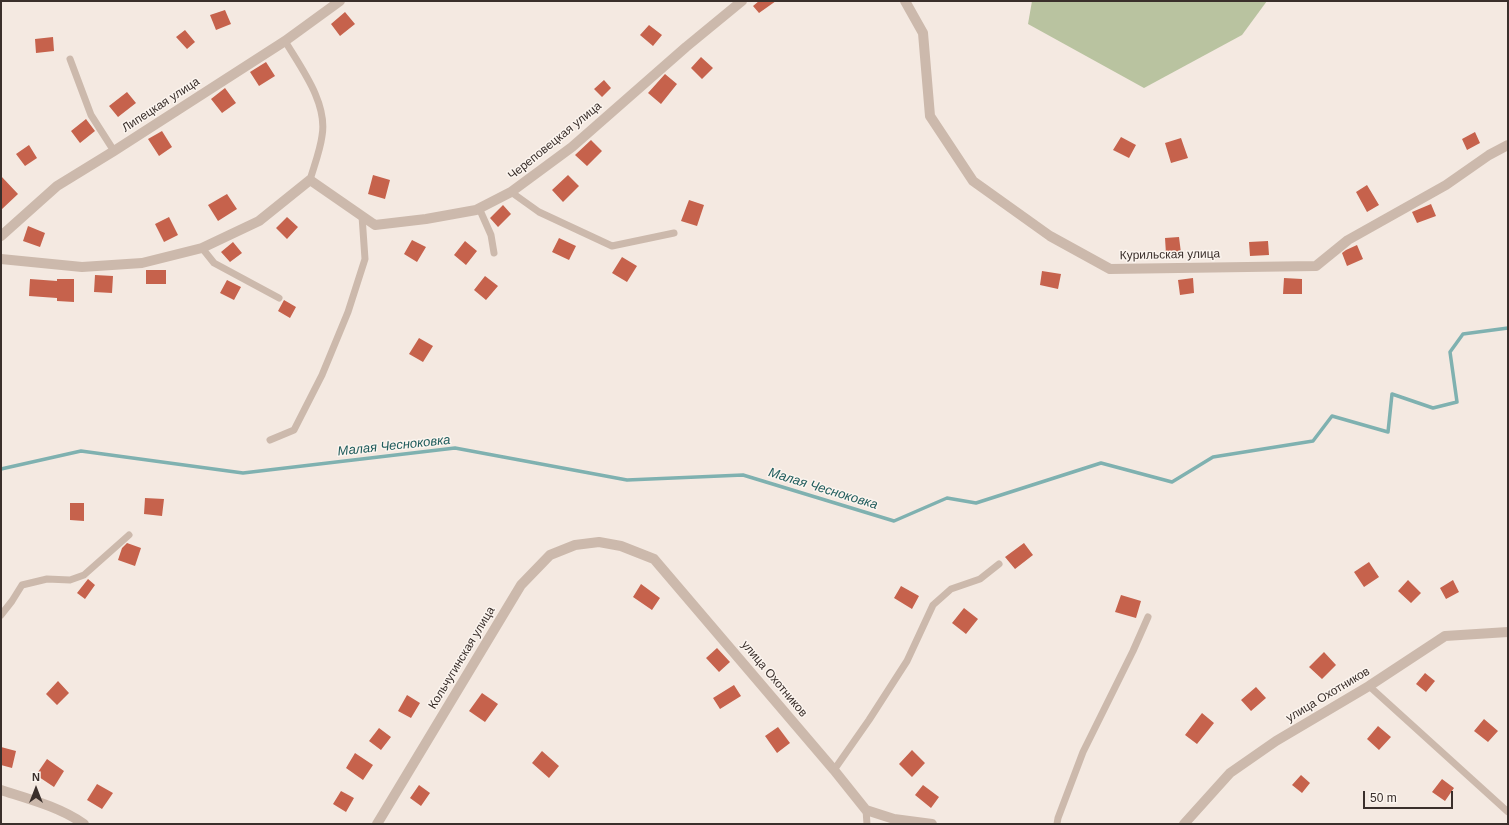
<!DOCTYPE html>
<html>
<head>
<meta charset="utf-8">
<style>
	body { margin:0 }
	#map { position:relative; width:1509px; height:825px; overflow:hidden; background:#f4e9e1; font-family:Helvetica,sans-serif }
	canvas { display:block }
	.frame { position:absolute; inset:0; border:2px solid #3a2f2b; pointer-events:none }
	.north { position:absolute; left:16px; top:769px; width:40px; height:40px; -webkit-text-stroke:3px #fbf4ee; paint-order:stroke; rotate:0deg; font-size:11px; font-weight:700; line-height:16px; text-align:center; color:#3a2f2b }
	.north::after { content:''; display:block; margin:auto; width:14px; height:18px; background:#3a2f2b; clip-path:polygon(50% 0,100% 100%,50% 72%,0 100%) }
	.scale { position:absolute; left:1363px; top:791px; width:90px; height:18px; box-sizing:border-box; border:2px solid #3a2f2b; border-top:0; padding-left:5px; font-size:12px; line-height:14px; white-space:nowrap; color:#3a2f2b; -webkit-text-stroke:3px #fbf4ee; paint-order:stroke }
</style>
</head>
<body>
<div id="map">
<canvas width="1509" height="825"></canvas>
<div class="frame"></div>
<div class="north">N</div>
<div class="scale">50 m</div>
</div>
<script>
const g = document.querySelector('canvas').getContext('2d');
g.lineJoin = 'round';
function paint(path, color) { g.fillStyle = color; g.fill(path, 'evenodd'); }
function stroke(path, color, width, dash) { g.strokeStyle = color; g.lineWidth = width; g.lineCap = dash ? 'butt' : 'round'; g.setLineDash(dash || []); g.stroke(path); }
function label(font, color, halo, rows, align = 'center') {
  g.font = font + ' Helvetica,sans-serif'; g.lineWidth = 3; g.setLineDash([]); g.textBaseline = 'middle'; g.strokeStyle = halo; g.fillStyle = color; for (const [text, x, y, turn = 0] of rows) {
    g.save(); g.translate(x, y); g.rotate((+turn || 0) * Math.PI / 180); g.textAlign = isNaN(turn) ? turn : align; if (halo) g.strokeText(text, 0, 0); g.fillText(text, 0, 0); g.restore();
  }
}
paint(new Path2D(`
	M1032 1H1267L1242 35 1144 88 1028 24Z`), '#b9c3a0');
stroke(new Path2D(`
	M1 469 81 451 243 473 455 448 627 480 743 475 894 521 947 498 976 503 1101 463 1172 482 1213 457 1313 441 1332 416 1388 432 1392 394 1433 408 1457 402 1450 352 1463 334 1508 328`), '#7fb1b0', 3.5);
paint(new Path2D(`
	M759 1H776L759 13 753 6Z
	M225 10 231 24 216 30 210 15Z
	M345 12 355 24 340 36 331 24Z
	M649 25 662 35 653 46 640 35Z
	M185 30 195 42 187 49 176 37Z
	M53 37 54 51 36 53 35 39Z
	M701 57 713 68 702 79 691 68Z
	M266 62 275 76 259 86 250 72Z
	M665 74 677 84 661 104 648 93Z
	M604 80 611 88 602 97 594 89Z
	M225 88 236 103 222 113 211 99Z
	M127 92 136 103 118 117 109 106Z
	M86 119 95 131 80 143 71 131Z
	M162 131 172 147 159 156 148 139Z
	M1475 132 1480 143 1467 150 1462 139Z
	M1121 137 1136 145 1129 158 1113 150Z
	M1181 138 1188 158 1171 163 1165 143Z
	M591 140 602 151 587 166 575 155Z
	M29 145 37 158 25 166 16 154Z
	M373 175 390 180 385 199 368 194Z
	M568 175 579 186 563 202 552 190Z
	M1 176 18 194 1 210Z
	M1367 185 1379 205 1367 212 1356 192Z
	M227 194 237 209 218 221 208 205Z
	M689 200 704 205 697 226 681 221Z
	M1431 204 1436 216 1417 223 1412 212Z
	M503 205 511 214 498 227 490 218Z
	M169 217 178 235 164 242 155 224Z
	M287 217 298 227 287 239 276 228Z
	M28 226 45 233 40 247 23 241Z
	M1179 237 1181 253 1166 254 1165 238Z
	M559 238 576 246 569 260 552 252Z
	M412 240 426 247 417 262 404 254Z
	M465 241 477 251 466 265 454 255Z
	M1268 241 1269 255 1250 256 1249 242Z
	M233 242 242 253 230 262 221 252Z
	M1357 245 1363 259 1347 266 1342 253 1346 250Z
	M622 257 637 266 627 282 612 273Z
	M146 270H166V284H146Z
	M1042 271 1061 274 1058 289 1040 285Z
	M95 275 113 276 112 293 94 292Z
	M485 276 498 286 486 300 474 290Z
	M1193 278 1194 293 1180 295 1178 280Z
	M1284 278 1302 279V294H1283Z
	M30 279 57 281V279H74V302L57 301V298L29 296Z
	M227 280 241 287 234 300 220 293Z
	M284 300 296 307 290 318 278 311Z
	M419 338 433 346 423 362 409 354Z
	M145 498 164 499 162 516 144 514Z
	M70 503H84V521L70 520Z
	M127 543 141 548 135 566 118 560 122 548Z
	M1024 543 1033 555 1015 569 1005 557Z
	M1369 562 1379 577 1364 587 1354 572Z
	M88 579 95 585 85 599 77 593Z
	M1408 580 1421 593 1411 603 1398 591Z
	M1453 580 1459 592 1446 599 1440 588Z
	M641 584 660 598 652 610 633 597Z
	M901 586 919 596 912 609 894 598Z
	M1121 595 1141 601 1136 618 1115 612Z
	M964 608 978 619 966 634 952 623Z
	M717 648 730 662 719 672 706 658Z
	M1324 652 1336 665 1322 679 1309 667Z
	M1425 673 1435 681 1426 692 1416 684Z
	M58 681 69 693 57 705 46 694Z
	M734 685 741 696 720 709 713 698Z
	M1256 687 1266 698 1251 711 1241 700Z
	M482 693 498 704 485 722 469 711Z
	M407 695 420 703 411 718 398 711Z
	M1202 713 1214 723 1197 744 1185 735Z
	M1484 719 1498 731 1488 742 1474 731Z
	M1378 726 1391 737 1379 750 1367 739Z
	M778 727 790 743 777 753 765 736Z
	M379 728 391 737 381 750 369 741Z
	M1 747 16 751 12 768 1 765Z
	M912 750 925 763 912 777 899 764Z
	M542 751 559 766 549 778 532 763Z
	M355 753 373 765 363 780 346 768Z
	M47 759 64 771 54 787 36 775Z
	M1301 775 1310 783 1302 793 1292 785Z
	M1442 779 1454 788 1445 801 1432 792Z
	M97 784 113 793 102 809 87 800Z
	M419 785 430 793 421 806 410 798Z
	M923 785 939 797 931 808 915 795Z
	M341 791 354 798 346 812 333 804Z`), '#c6624c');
stroke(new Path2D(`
	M285 41C301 68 328 103 322 136 320 151 314 166 310 180
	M70 59 91 115 114 151
	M511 192 539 212 612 246 674 233
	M479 208 491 235 494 253
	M202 248 214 263 279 298
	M270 440 294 430 322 375 348 312 365 259 362 216
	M1 615 12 601 22 585 47 579 70 580 84 575 129 535
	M1369 686 1508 812
	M834 770 869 720 907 661 933 605 951 589 980 579 999 564
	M866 810 867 824
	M1057 824 1058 818 1083 752 1133 651 1148 617`), '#ccb9ac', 7);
stroke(new Path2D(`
	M905 1 923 33 930 116 973 181 1050 236 1110 269 1316 266 1348 240 1446 185 1489 155 1508 145
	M1 236 57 186 114 151 285 41 340 1
	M1 259 82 267 142 263 202 248 259 221 310 180 375 225 426 219 476 210 511 192 572 147 686 47 742 1
	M1 790C29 799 60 807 84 824
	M377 824 521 585 550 555 575 545 599 542 621 546 654 559 834 770 866 810 894 819 932 824
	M1184 824 1230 773 1276 741 1369 686 1445 636 1508 632`), '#ccb9ac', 10);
label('12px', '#3a2f2b', '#fbf4ee', [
	["Липецкая улица",161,105,-33],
	["Череповецкая улица",555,141,-39],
	["Курильская улица",1170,255,-1],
	["Кольчугинская улица",462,658,-59],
	["улица Охотников",774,679,50],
	["улица Охотников",1328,695,-31]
]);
label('italic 13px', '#205c5c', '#fbf4ee', [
	["Малая Чесноковка",394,446,-6],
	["Малая Чесноковка",823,489,17]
]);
</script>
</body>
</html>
